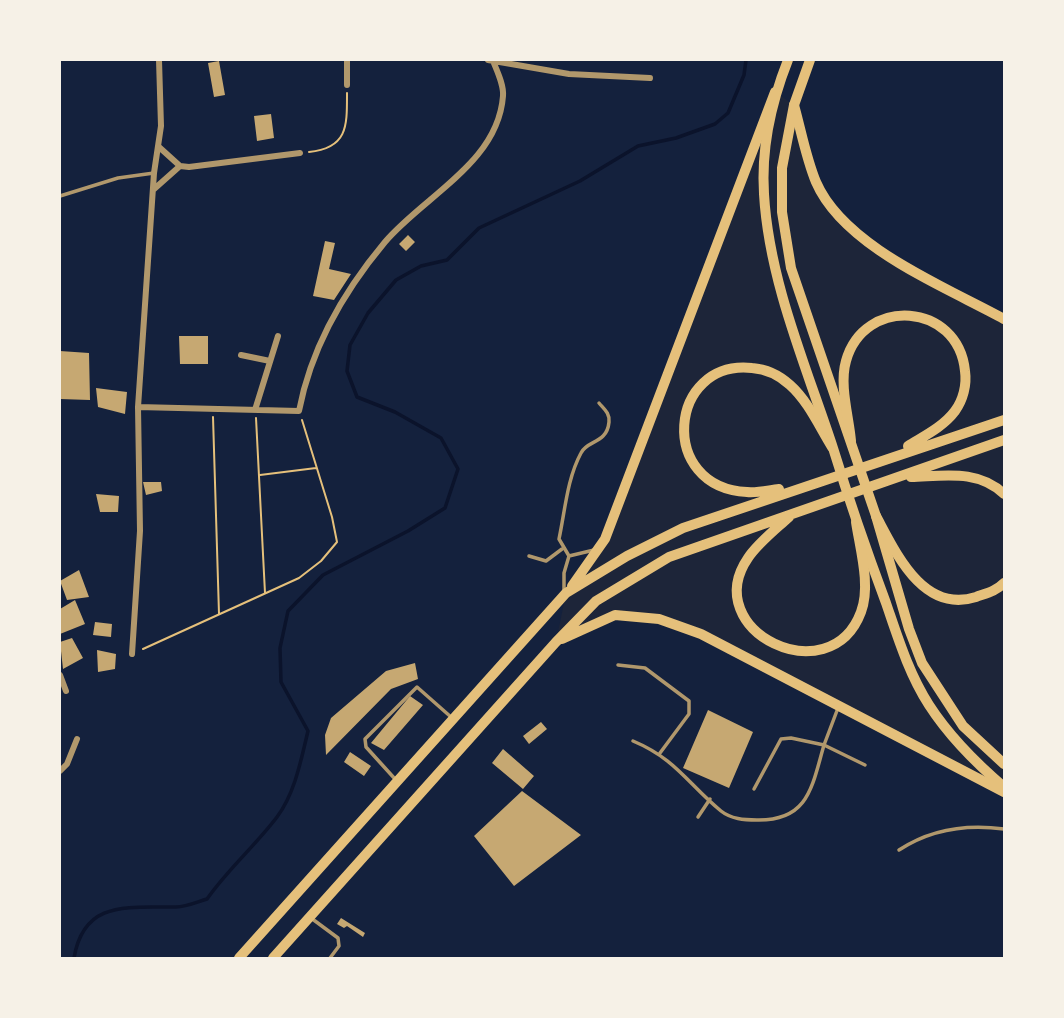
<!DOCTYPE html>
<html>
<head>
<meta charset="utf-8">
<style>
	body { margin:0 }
	#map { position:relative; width:1064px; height:1018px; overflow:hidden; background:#14213d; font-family:"Alegreya Sans",sans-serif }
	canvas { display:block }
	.frame { position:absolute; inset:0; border:61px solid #f6f1e7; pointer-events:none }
</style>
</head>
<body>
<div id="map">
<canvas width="1064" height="1018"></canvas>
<div class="frame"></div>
</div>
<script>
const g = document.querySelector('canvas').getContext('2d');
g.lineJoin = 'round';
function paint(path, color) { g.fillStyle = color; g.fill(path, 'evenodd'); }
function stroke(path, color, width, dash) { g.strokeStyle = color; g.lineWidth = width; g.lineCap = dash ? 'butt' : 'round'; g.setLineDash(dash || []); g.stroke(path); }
paint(new Path2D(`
	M775 92 794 105 816 183 838 217 880 250 1004 319V792L701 634 659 619 615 615 556 642 566 593 589 566Z`), '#1d2539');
stroke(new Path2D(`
	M74 958C84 899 129 908 176 907 186 907 197 902 207 899 228 869 255 846 277 817 295 793 301 760 308 731L281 682 280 648 288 611 323 575 408 531 445 508 458 469 441 438 395 412 357 397 347 371 350 345 368 313 396 280 421 266 447 260 479 228 580 181 638 146 676 138 715 124 728 113 744 75 746 60`), '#0b132b', 3.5);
paint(new Path2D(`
	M219 61 225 95 214 97 208 63Z
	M271 114 274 138 257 141 254 116Z
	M408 235 415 242 406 251 399 244Z
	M325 241 335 243 329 269 351 274 334 300 313 296Z
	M179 336H208V364H180Z
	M60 351 89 353 90 400 60 399Z
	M96 388 127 392 125 414 98 407Z
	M143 482H161L162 491 146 495Z
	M96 494 119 496 118 512H100Z
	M79 570 89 597 67 600 60 581Z
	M75 600 85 624 60 634V609Z
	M95 622 112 624 111 637 93 635Z
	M72 638 83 658 63 669 60 642Z
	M97 650 116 654 115 669 98 672Z
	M415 663 418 679 391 689 326 755 325 735 331 718 386 671Z
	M410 696 423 705 384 750 371 743Z
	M708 710 753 732 729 788 683 768Z
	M541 722 547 729 529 744 523 736Z
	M503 749 534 776 523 789 492 763Z
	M350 752 371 766 364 776 344 762Z
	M522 791 581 835 514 886 474 836Z
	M341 918 365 933 363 937 347 926 344 928 337 924Z`), '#c6a872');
stroke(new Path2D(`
	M309 152C348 148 347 126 347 93
	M213 417 219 614
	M256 418 265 593
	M260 475 316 468
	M143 649 299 578 321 561 337 542 332 517 302 420`), '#e5c07b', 2);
stroke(new Path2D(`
	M60 196 118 178 154 173
	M529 556 546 561 562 549
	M569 556 594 550
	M564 593V573L569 556 559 539C565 511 567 479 581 453 587 440 607 444 609 422 610 413 604 409 599 403
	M618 665 645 668 689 701V714L660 753
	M633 741C676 759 688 784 721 811 731 819 744 820 757 820 809 821 812 786 824 745L865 765
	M395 779 366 747 365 739 417 687 451 717
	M754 789 781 739 791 738 824 745 838 708
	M698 817 710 799
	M899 850C931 829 967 824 1004 829
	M311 918 338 938 339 946 330 958`), '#b1986c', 3.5);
stroke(new Path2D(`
	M347 60V85
	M488 60 569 74 650 78
	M159 147 180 166 189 167 300 153
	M153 190 180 166
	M241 355 270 361
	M138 407 299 411C311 348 344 291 385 242 424 196 498 163 503 96 504 85 497 71 493 61
	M255 410 278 336
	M132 654 140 531 138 407 154 173 161 126 159 60
	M60 675 66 691
	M60 771 67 764 77 739`), '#b1986c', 6);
stroke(new Path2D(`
	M788 60C771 103 761 147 764 194 769 281 806 366 833 448 849 500 867 552 886 603 898 638 909 674 929 705 949 736 977 764 1004 787
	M810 60 794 105 782 168V212L791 268 876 516 909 629 922 663 963 726 1004 764`), '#e5c07b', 10);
stroke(new Path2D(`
	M794 105C801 130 806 158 816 182 844 247 946 287 1004 319
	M851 441C849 417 839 385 846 361 864 296 958 302 965 371 967 385 963 400 955 411 943 427 924 436 908 446
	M911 477C944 476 978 469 1004 494
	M779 489C769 490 758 493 747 492 657 488 668 359 752 368 766 369 779 375 790 385 808 401 819 426 832 447
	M876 516C896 553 923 614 976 597 987 593 996 591 1004 583
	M789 517C776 529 758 543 748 558 698 631 830 695 861 612 871 586 860 549 856 522
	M572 586 605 539 775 92
	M562 639 615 615 659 619 701 634 1004 792
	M239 958 566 593 627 556 683 528 1004 420
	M273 958 556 642 596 601 669 557 1004 440`), '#e5c07b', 10);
</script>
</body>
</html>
